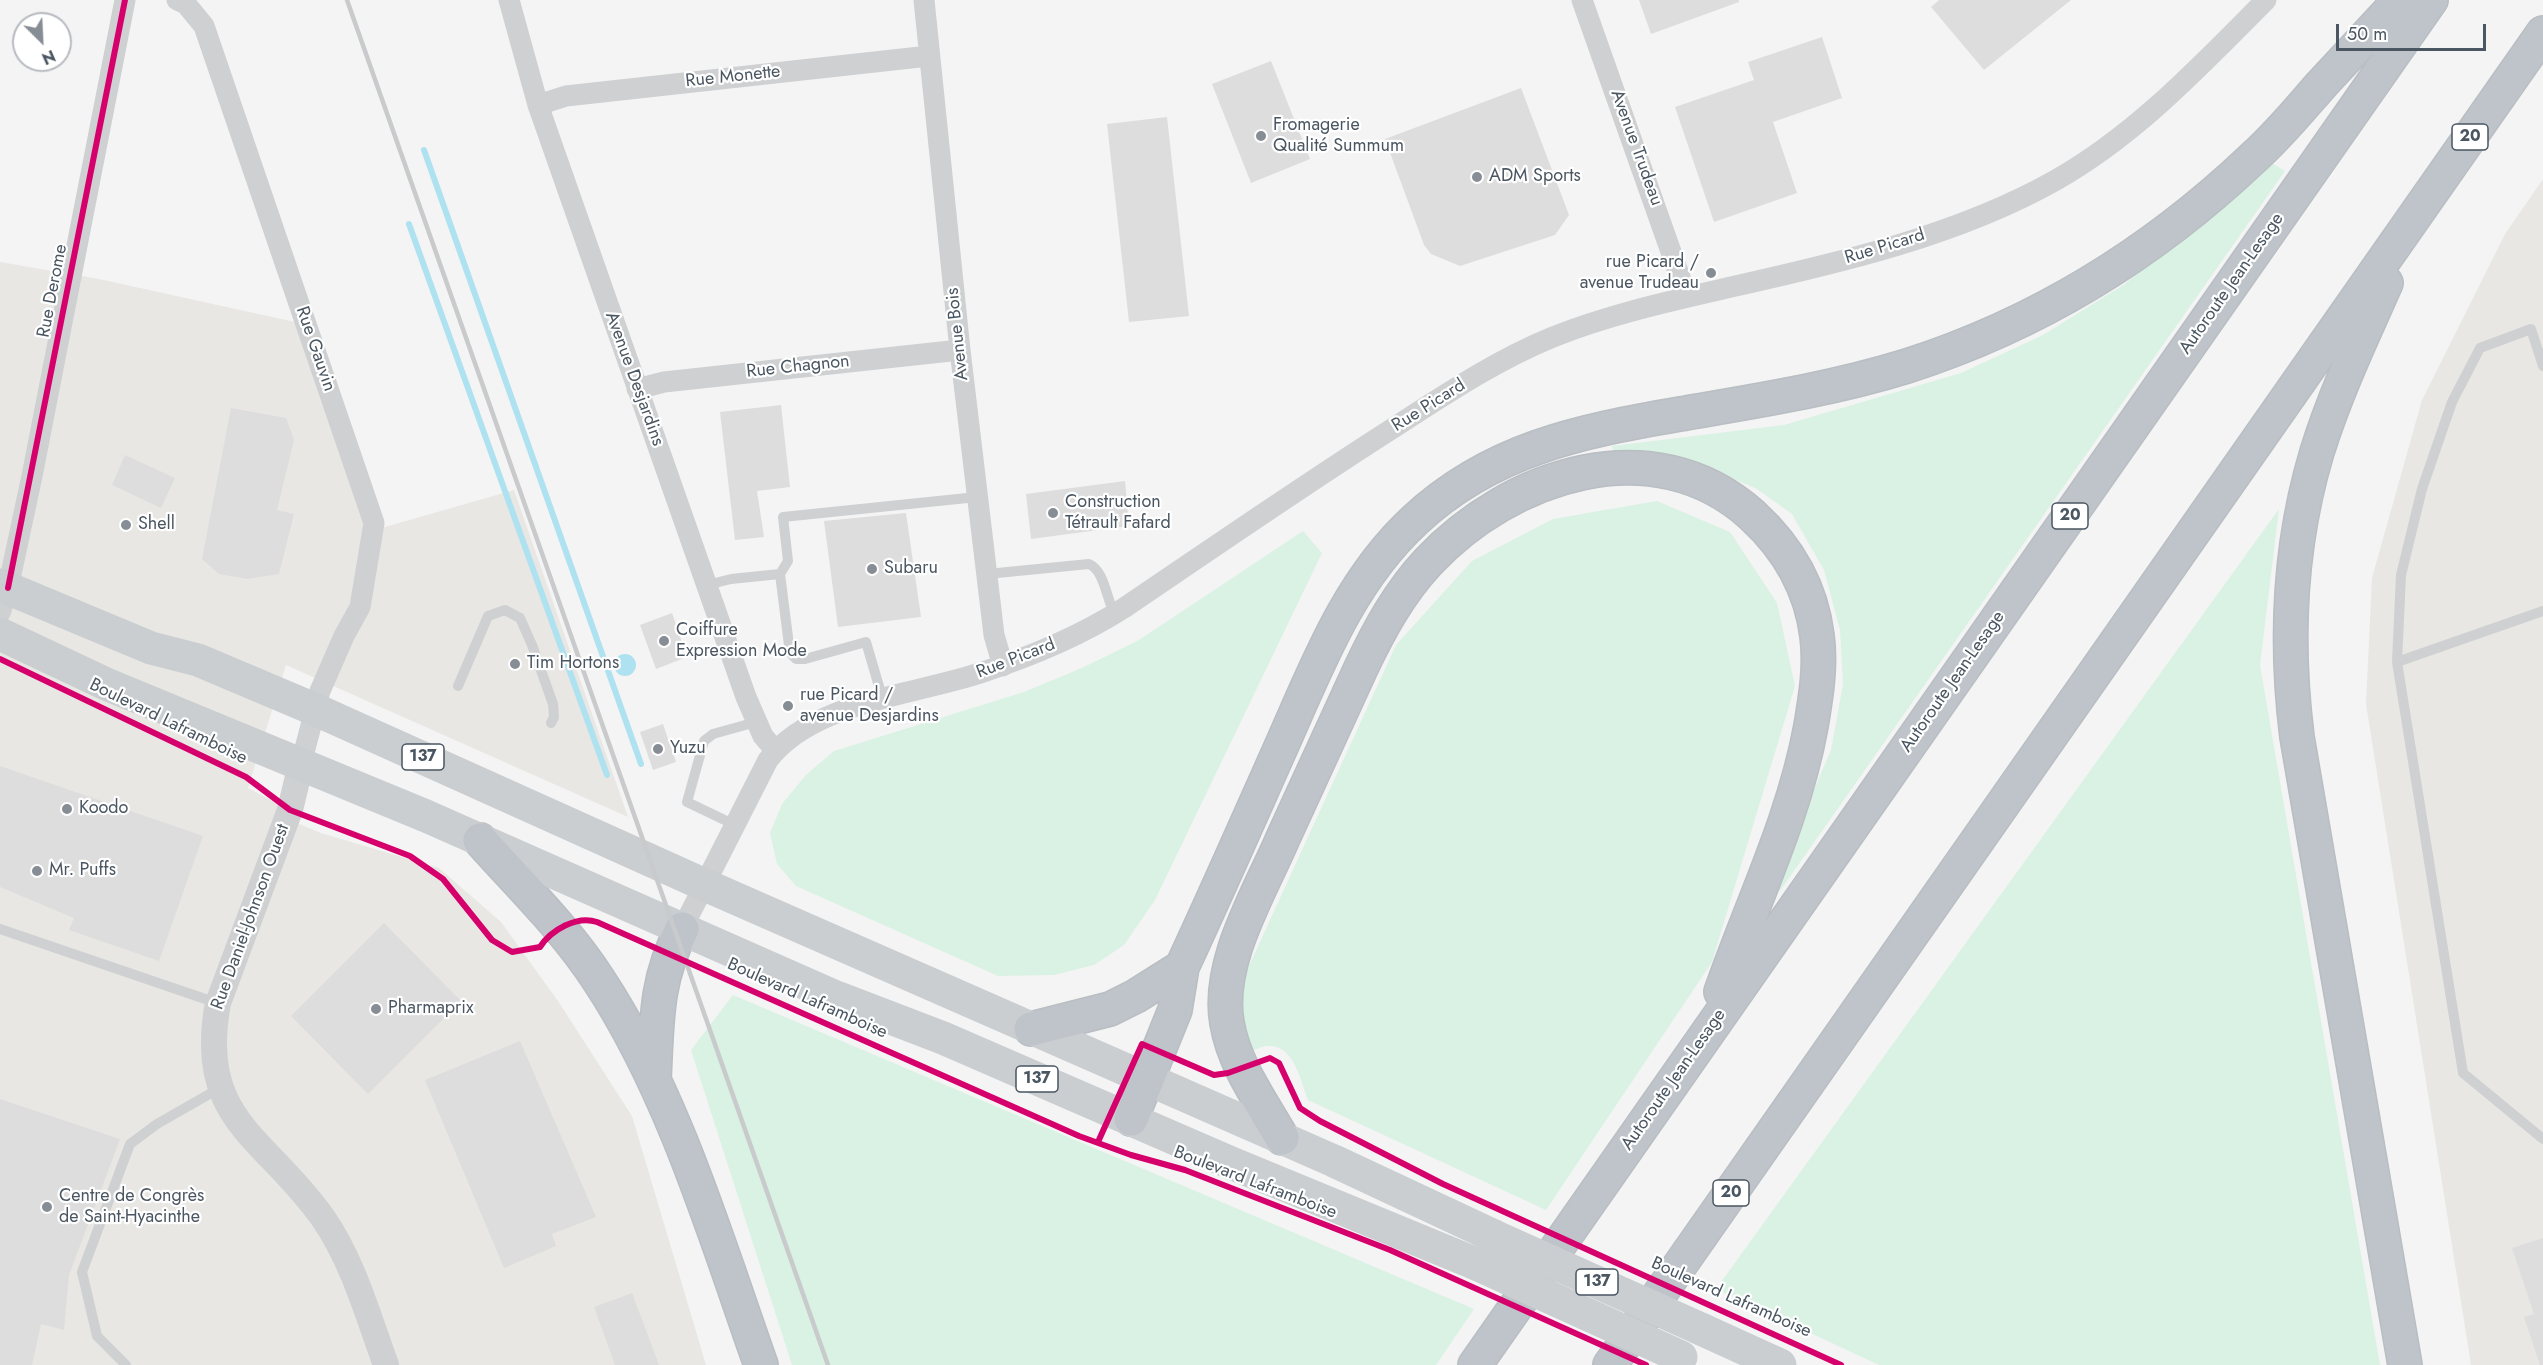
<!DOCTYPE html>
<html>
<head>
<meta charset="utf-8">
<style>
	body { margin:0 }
	#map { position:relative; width:2543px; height:1365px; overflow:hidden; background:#f4f4f4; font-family:Jost,sans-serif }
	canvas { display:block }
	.north { position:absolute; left:12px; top:12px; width:60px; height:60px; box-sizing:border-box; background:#fff; border:2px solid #b7bbc0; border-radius:50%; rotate:156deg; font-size:16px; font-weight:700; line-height:24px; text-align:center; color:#4a5661 }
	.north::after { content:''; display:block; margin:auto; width:21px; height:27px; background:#868d94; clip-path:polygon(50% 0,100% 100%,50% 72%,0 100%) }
	.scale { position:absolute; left:2336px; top:24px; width:150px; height:27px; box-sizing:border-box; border:3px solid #4a5661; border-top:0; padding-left:8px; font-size:18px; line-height:21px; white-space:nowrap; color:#4a5661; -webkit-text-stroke:4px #fff; paint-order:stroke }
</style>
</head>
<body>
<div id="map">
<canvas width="2543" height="1365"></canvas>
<div class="north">N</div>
<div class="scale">50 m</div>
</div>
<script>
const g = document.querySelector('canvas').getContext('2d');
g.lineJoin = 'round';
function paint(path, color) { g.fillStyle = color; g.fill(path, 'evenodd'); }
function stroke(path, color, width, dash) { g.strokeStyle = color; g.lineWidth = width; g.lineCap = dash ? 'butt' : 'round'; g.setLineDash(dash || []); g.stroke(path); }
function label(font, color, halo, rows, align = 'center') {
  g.font = font + ' Jost,sans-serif'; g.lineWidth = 4.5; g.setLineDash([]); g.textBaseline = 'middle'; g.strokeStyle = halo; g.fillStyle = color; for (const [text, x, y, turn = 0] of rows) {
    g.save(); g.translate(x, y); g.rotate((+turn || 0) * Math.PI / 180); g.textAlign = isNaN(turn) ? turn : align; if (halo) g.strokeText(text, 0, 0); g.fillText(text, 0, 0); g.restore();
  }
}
paint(new Path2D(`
	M2543 179V1365H2471L2366 704 2372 578 2422 400 2505 234Z
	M0 262 99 279 304 324 378 529 514 490 628 817 286 665 248 788 290 810 287 819 321 833 439 868 501 922 558 1001 632 1116 706 1365H0Z`), '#e8e7e3');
paint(new Path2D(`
	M2265 159 2285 171 1780 891 1773 885 1831 750 1843 684 1840 630 1824 570 1792 514 1757 489 1697 463 1657 457 1614 454 1612 446 1784 425 1961 373 2043 335 2125 284Z
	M1657 501 1730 532 1777 603 1795 686 1712 962 1546 1210 1308 1100C1301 1082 1294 1044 1268 1046 1262 1046 1255 1050 1249 1052L1240 1018 1242 981 1396 645 1472 561 1553 519Z
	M2279 509 2260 665 2380 1365H1879L1716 1289Z
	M1303 531 1322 553 1155 900 1124 945 1094 965 1054 975 998 976 796 886 777 864 770 833 782 804 806 775 834 751 1024 692 1084 667 1139 640Z
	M733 995 1474 1309 1436 1365H792L691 1050Z`), '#d9f2e3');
paint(new Path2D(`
	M614 665a11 11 0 1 1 22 0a11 11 0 1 1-22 0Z`), '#aee2f0');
stroke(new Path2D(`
	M424 150 641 764
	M409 224 607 775`), '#aee2f0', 6);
paint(new Path2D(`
	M1639 0H1739V2L1651 34Z
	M1939 0H2071L1984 70 1931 7Z
	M1822 37 1842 98 1773 122 1797 193 1714 222 1675 107 1754 80 1748 62Z
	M1271 61 1310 159 1251 183 1212 84Z
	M1521 88 1569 215 1555 235 1460 266 1431 254 1424 245 1385 139Z
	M1167 117 1189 316 1129 322 1107 124Z
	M781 405 790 487 757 491 764 537 735 540 720 412Z
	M231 408 286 418 294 440 277 510 294 514 279 574 247 579 219 574 202 559Z
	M125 455 175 478 161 508 112 485Z
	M1125 481 1129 526 1031 539 1026 494Z
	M906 513 921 617 838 627 824 521Z
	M672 613 687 657 656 669 640 625Z
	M663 724 676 762 653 770 640 732Z
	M0 766 203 836 159 961 69 930 74 918 0 887Z
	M384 923 461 1001 368 1094 291 1016Z
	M520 1041 596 1217 552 1234 556 1246 504 1268 425 1080Z
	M0 1099 120 1139 69 1275 64 1330 41 1324 32 1365H0Z
	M2543 1238V1365H2540L2524 1317 2534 1314 2512 1248Z
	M632 1293 659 1365H615L594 1307Z`), '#ddddde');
const motorway = new Path2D(`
	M2386 283C2361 339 2335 394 2317 452 2289 545 2285 641 2297 737L2405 1365
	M480 840C520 885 565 928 598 979 673 1092 716 1238 761 1365
	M1031 1029 1110 1009 1136 996 1182 967
	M654 1079C657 1022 655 981 682 929
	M1131 1119 1175 1010 1182 967C1216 894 1248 821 1281 747 1317 666 1348 582 1415 520 1491 449 1581 431 1680 414 1756 401 1833 389 1907 366 2038 324 2154 252 2253 158 2278 136 2299 110 2321 85 2347 57 2374 28 2400 0
	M1282 1138C1261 1101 1234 1065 1227 1023 1216 963 1260 892 1283 838 1309 781 1335 725 1361 668 1379 630 1399 593 1428 562 1509 475 1653 426 1752 515 1787 547 1811 587 1817 636 1821 666 1816 696 1811 726 1794 819 1752 903 1721 992
	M1475 1365 2431 0
	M1610 1365 2543 33`);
stroke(motorway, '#b9bec3', 36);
stroke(new Path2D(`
	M2543 366 2531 329 2480 348 2452 402 2422 489 2401 575 2397 662 2463 1073 2543 1139
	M987 574 1089 564C1105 571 1106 599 1115 614
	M707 585 731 579 780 574
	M2397 662 2543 611
	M458 686 488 616 505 610 520 618 532 645 553 704 554 717 551 723
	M883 700 866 642 805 659H796L790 653 780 574 788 561 783 517 977 497
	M735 825 687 802 704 741 713 734 756 722
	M0 929 217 1003
	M126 1365 97 1336 82 1272 130 1144 157 1124 220 1088`), '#ced0d2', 10);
stroke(new Path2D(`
	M177 0 186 4 204 26 374 523 360 607 344 636 320 691 301 764
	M509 0 538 105 746 697 763 736 775 750
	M924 0 960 350 994 635 1003 666
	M1582 0 1687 297
	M538 105 566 96 929 56
	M637 389 664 382 960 350
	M0 613 8 588 32 476 125 0
	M682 929 768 760C813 701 916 695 983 672 1032 656 1080 636 1124 608 1211 549 1298 489 1387 432 1440 398 1494 361 1553 337 1610 314 1671 301 1731 287 1839 263 1959 235 2056 180 2137 134 2200 66 2266 0`), '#ced0d2', 21);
stroke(new Path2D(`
	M301 764 290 810 218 1003C196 1120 265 1136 323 1218 353 1261 368 1316 386 1365`), '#ced0d2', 26);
stroke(new Path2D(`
	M0 585 151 648 198 660 314 709 705 885 1334 1161 1494 1236
	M0 634 106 684 426 816 836 997 943 1038 1231 1163 1474 1263
	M1701 1329 1780 1365`), '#caced1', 33);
stroke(motorway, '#bec4c9', 33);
stroke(new Path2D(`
	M347 0 828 1365`), '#c9cacc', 4.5);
stroke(new Path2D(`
	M1494 1236 1701 1329
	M1474 1263 1681 1357`), '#caced1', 33);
stroke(new Path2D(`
	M8 588 125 0
	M0 659 246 777 290 810 410 856 443 879 492 940 512 952 540 947C551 930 577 915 597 922L1079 1136 1131 1155 1185 1170 1390 1250 1646 1365
	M1098 1142 1142 1044 1214 1075 1228 1073 1270 1058 1279 1063 1300 1108 1320 1121 1443 1184 1841 1365`), '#d6006c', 6);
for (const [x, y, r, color] of [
	[1261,136,6,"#868d94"],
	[1477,177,6,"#868d94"],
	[1711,273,6,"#868d94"],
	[1053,513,6,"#868d94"],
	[126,525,6,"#868d94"],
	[872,569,6,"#868d94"],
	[664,641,6,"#868d94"],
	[515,664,6,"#868d94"],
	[788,706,6,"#868d94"],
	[658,749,6,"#868d94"],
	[67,809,6,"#868d94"],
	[37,871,6,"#868d94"],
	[376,1009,6,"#868d94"],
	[47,1207,6,"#868d94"]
]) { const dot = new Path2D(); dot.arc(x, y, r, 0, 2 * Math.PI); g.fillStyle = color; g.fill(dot); stroke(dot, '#fff', 2); }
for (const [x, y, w] of [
	[2470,137,36],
	[2070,516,36],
	[423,757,42],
	[1037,1079,42],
	[1731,1193,36],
	[1597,1282,42]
]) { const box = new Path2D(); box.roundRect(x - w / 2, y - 13, w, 26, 4.5); g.fillStyle = '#fff'; g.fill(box); stroke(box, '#4a5661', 1.5); }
label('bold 16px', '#4a5661', null, [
	["20",2470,137],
	["20",2070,516],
	["137",423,757],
	["137",1037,1079],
	["20",1731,1193],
	["137",1597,1282]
]);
label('18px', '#4a5661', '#fff', [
	["Rue Monette",733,77,-6],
	["Avenue Trudeau",1636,148,70],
	["Rue Picard",1885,247,-17],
	["Autoroute Jean-Lesage",2232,284,-55],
	["Rue Derome",53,291,-79],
	["Avenue Bois",958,334,-96],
	["Rue Gauvin",315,349,71],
	["Rue Chagnon",798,367,-6],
	["Avenue Desjardins",634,379,70],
	["Rue Picard",1429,406,-32],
	["Rue Picard",1016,659,-21],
	["Autoroute Jean-Lesage",1953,682,-55],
	["Boulevard Laframboise",168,722,26],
	["Rue Daniel-Johnson Ouest",251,917,-70],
	["Boulevard Laframboise",807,999,24],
	["Autoroute Jean-Lesage",1674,1080,-55],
	["Boulevard Laframboise",1255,1183,21],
	["Boulevard Laframboise",1731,1298,24]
]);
label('18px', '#4a5661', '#fff', [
	["Fromagerie",1273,126],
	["Qualité Summum",1273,147],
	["ADM Sports",1489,177],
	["rue Picard /",1699,263,"right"],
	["avenue Trudeau",1699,284,"right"],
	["Construction",1065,503],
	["Tétrault Fafard",1065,524],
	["Shell",138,525],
	["Subaru",884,569],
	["Coiffure",676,631],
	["Expression Mode",676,652],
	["Tim Hortons",527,664],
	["rue Picard /",800,696],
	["avenue Desjardins",800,717],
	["Yuzu",670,749],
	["Koodo",79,809],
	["Mr. Puffs",49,871],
	["Pharmaprix",388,1009],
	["Centre de Congrès",59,1197],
	["de Saint-Hyacinthe",59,1218]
], 'left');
</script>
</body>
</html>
